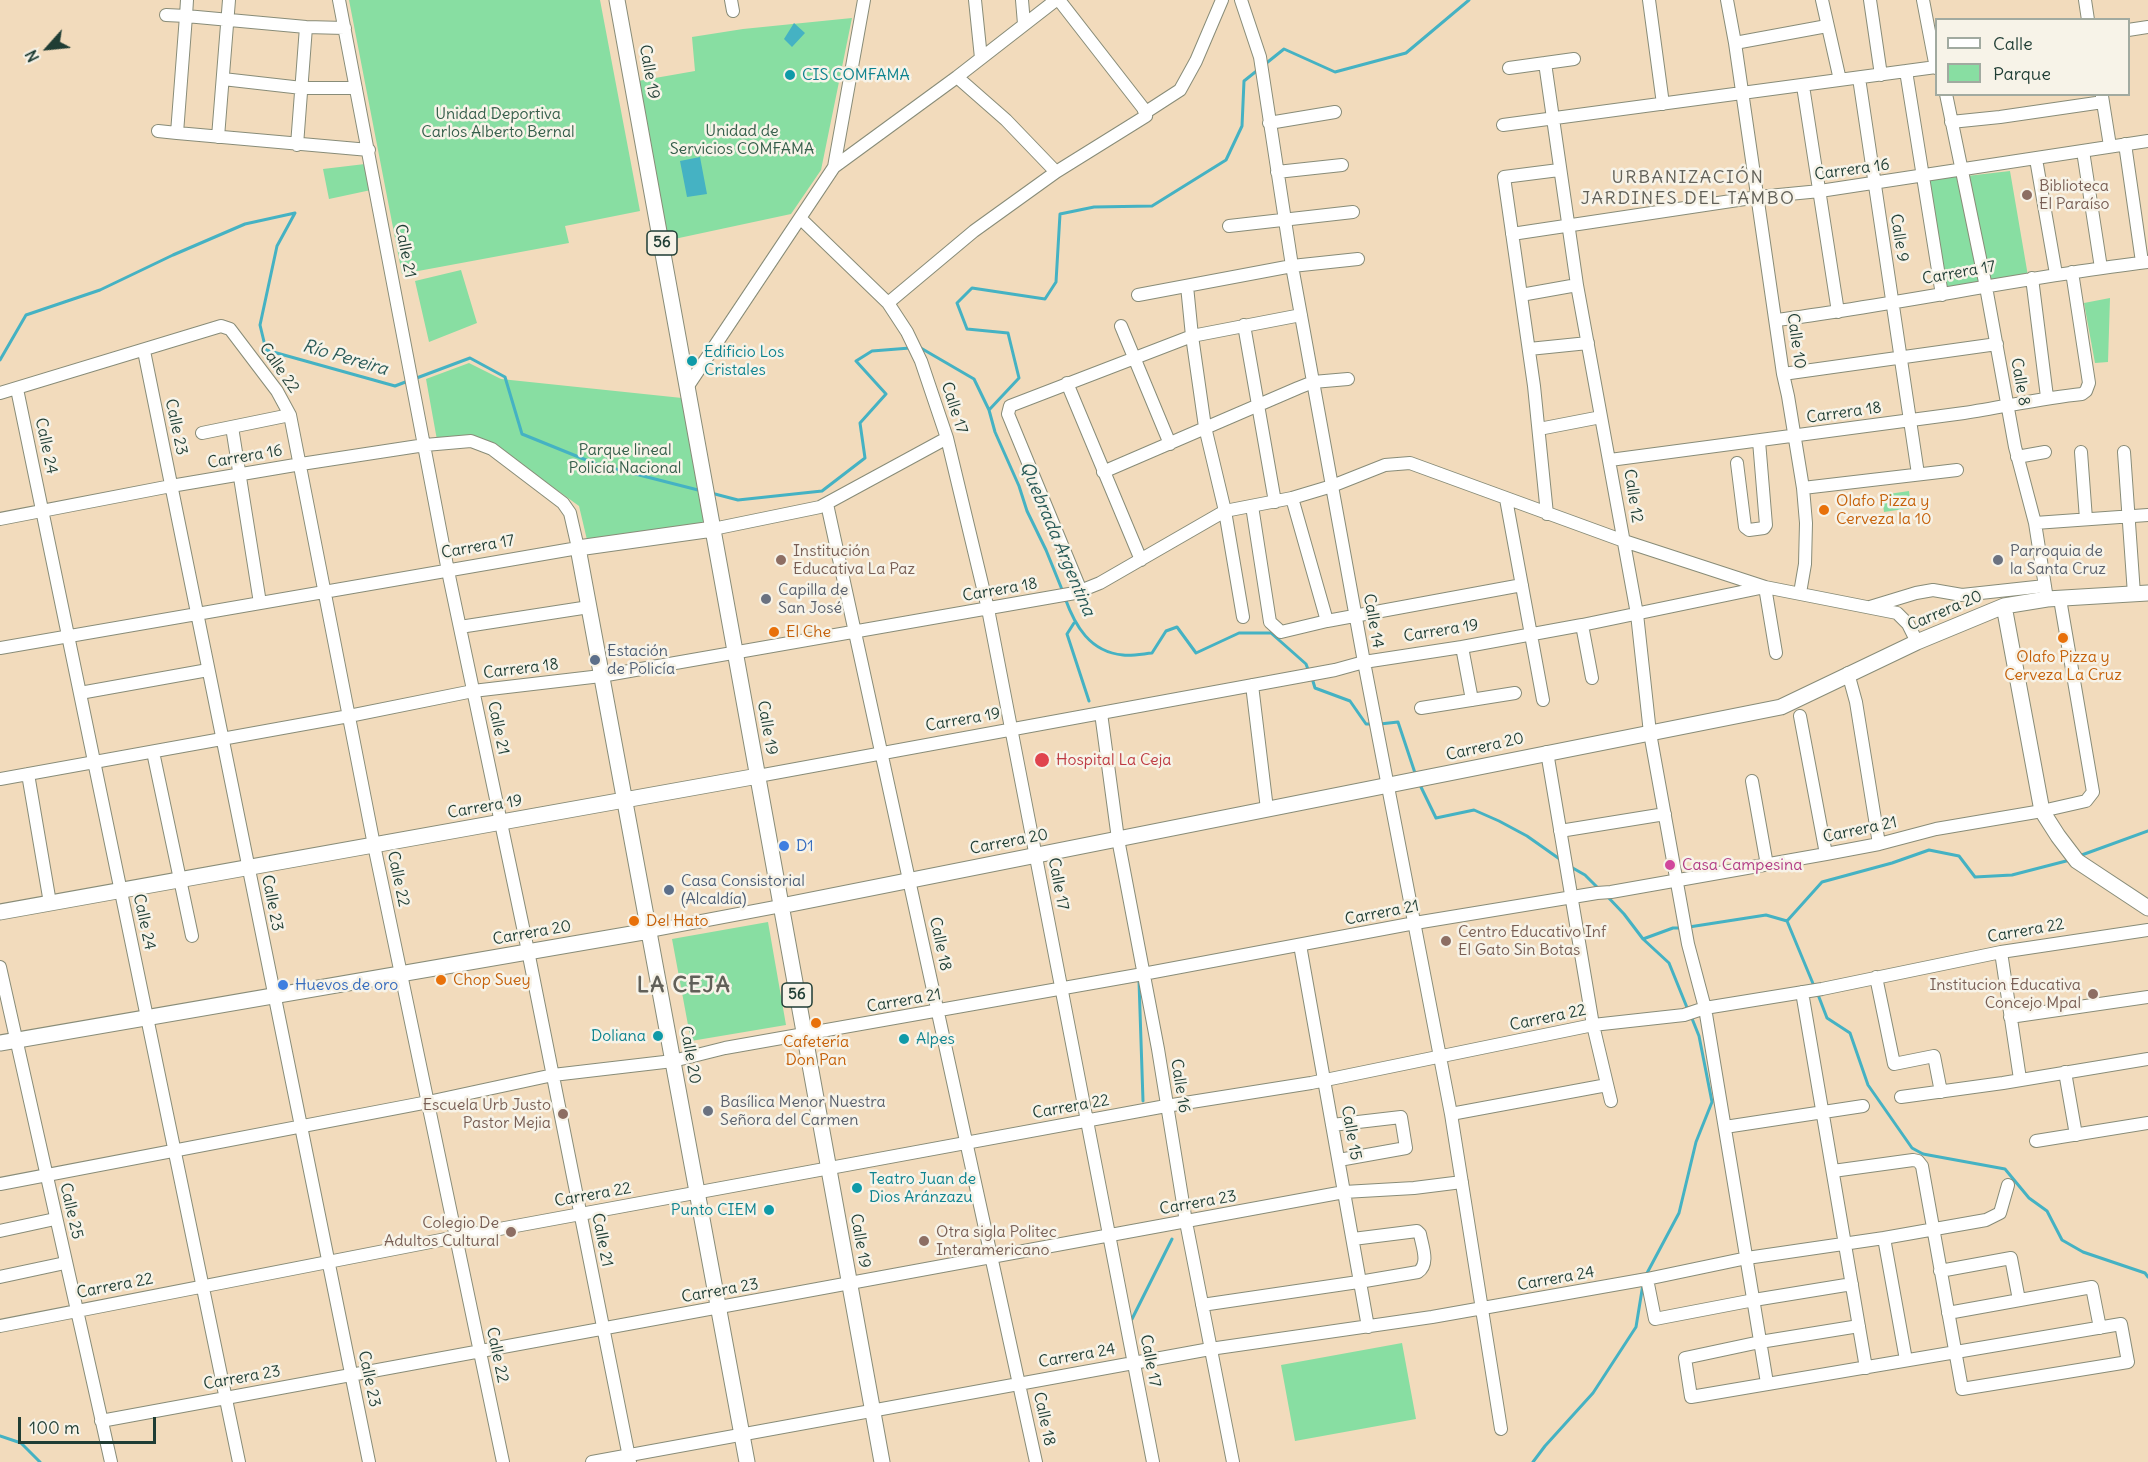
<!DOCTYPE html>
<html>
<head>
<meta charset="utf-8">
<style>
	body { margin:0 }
	#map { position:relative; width:2148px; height:1462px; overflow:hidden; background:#f2dbbc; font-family:Delius,sans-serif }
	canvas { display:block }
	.legend { position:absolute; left:1935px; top:18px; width:195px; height:78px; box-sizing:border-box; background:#f7f3e8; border:2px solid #a1aaa0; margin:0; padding:8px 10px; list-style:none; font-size:18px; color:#1f3d34 }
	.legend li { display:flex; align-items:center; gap:12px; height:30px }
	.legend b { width:30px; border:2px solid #a1aaa0 }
	.north { position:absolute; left:18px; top:18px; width:60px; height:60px; -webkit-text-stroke:4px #f7f3e8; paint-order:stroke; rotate:243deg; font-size:16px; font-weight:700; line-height:24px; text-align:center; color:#1f3d34 }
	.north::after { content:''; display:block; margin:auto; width:21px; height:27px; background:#1f3d34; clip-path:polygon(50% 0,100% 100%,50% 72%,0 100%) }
	.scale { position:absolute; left:18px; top:1417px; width:138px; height:27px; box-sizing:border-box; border:3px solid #1f3d34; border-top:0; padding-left:8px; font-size:18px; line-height:21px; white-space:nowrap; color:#1f3d34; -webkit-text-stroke:4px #f7f3e8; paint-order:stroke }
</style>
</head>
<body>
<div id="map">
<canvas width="2148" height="1462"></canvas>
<ul class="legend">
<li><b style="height:8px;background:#fff"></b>Calle</li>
<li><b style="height:16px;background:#88dea2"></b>Parque</li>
</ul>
<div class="north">N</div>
<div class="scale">100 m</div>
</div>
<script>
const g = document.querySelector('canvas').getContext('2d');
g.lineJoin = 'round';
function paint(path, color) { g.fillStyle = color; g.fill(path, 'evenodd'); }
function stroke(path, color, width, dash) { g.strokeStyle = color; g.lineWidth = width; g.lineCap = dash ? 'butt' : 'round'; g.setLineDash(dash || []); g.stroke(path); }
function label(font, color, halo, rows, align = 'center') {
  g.font = font + ' Delius,sans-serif'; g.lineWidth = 5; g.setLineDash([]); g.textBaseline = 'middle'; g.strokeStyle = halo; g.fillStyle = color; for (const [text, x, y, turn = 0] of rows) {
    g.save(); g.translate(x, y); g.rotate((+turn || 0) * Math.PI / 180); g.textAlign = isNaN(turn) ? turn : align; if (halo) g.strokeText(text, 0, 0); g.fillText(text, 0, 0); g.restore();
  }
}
paint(new Path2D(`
	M349 0H600L640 211 565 226 569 243 402 274Z
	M852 18 821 170 791 214 665 241 638 81 695 71 692 37 743 29Z
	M365 164 371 190 329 199 323 169Z
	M2010 171 2028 276 1990 282 1967 176Z
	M1956 175 1981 285 1947 290 1929 178Z
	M461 270 477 323 429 342 415 281Z
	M2110 298 2108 362 2095 363 2084 303Z
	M469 363 501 379 682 398 707 527 588 544 579 506 499 448 437 440 426 379Z
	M1909 491 1911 508 1884 512 1882 495Z
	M768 922 786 1025 691 1041 672 939Z
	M1402 1343 1416 1419 1295 1441 1281 1365Z`), '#88dea2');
paint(new Path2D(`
	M794 23 805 33 792 47 784 39Z
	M700 157 707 194 687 197 680 161Z`), '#45b2c3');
stroke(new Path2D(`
	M1264 65 1284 49 1335 72 1406 53 1469 0
	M919 347 974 379 989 410 1019 378 1008 333 967 329 957 303 972 288 1045 299 1056 282 1060 214 1094 207 1152 206 1226 160 1242 126 1244 81 1259 69
	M0 360 26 315 100 290 173 255 245 224 295 213 277 246 260 325 266 350 395 386 408 381
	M414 379 470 358 505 377 522 434 596 464 702 491
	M989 410 995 432 1019 486 1027 511 1046 550 1063 592
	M711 493 738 500 822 491 865 458 860 423 886 394 856 361 872 351 910 348
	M1065 598C1075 626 1090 652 1123 655 1132 656 1142 654 1152 653L1166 631 1177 627 1196 653 1239 633H1271L1306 664 1309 672
	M1074 623 1067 634 1089 701
	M1312 678 1315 688 1350 701 1366 724H1373
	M1380 724 1398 722 1416 776
	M1420 785 1436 818 1474 810 1499 821 1527 836 1561 860
	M2079 856 2148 831
	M1571 867 1585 875 1599 889
	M1606 895 1624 914 1643 939 1669 963 1688 1010
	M1787 921 1814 986
	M1787 921 1822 882 1892 863 1929 850 1959 856 1975 877 2012 875 2070 860
	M1689 927 1766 915 1787 921
	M1643 939 1673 928H1683
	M1139 981 1143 1101
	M1817 992 1827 1018 1850 1033 1868 1085 1912 1148 1923 1154 2005 1169 2029 1198 2047 1211 2062 1240 2083 1252 2145 1273 2148 1277
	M1646 1275 1679 1213 1696 1142 1712 1102 1699 1036 1691 1016
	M1132 1319 1172 1239
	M0 1436 21 1443 40 1462
	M1533 1462 1545 1446 1593 1393 1636 1327 1643 1284`), '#45b2c3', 3);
const minor = new Path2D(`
	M339 0 448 571 528 951 630 1462
	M731 0 733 11
	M975 0 981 58
	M1022 0 1024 24
	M1241 0 1260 57 1292 266 1364 662 1451 1114 1607 1085
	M1649 0 1663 104
	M1727 0 1735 43 1783 374 1788 396 1803 488 1806 523 1805 564 1800 593
	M1822 0 1840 80
	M1870 0 1881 75
	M1923 0 1936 68
	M2085 0 2088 20
	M166 15 186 16 187 0
	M345 28 306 27 186 16 177 133 369 150
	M2128 30 2148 27
	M1735 43 1827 26
	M1545 63 1577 285 1637 614 1650 733 1688 944 1705 1008 1767 1383
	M1509 68 1574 59
	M1906 71 1942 295
	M957 77 1006 120 1056 172
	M1859 78 1918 474
	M223 79 302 88H356
	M1803 86 1838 312
	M1946 94 1986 287 2015 447 2035 523 2047 599
	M2102 96 2110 146
	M1146 112 1180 90 1196 61 1222 0
	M1951 122 2000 117 2103 102
	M1269 123 1335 112
	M1503 125 1936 67
	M158 131 177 133
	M218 137 229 0
	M2125 144 2142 262
	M297 145 306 27
	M2083 151 2101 268
	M2036 159 2056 274
	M834 167 864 0
	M1277 172 1342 165
	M800 218 888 303 907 332 921 361 947 438 988 609 1153 1462
	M1229 226 1353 212
	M1512 234 1758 197 1820 191 2148 141
	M2032 278 2047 397
	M1187 286 1192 336 1205 427 1225 511 1243 617
	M1138 295 1292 266 1358 259
	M1521 295 1577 285
	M888 303 974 231 1056 172 1146 116 1143 108 1059 0
	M1777 320C1901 304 2024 277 2148 262
	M1244 325 1275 502
	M1121 326 1170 444
	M1529 349 1588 343
	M144 351 369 1462
	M1783 374 1997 344
	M1067 383 1141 560
	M688 386 834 167 957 77 1056 0
	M17 389 239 1462
	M0 393 221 326 230 329 277 391 290 415 374 845 503 1462
	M232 427 260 603
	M1539 429 1601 417
	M202 433 290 415
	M2081 452 2086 519
	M2124 452 2134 594
	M2017 457 2045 452
	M1610 460C1728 445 1846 429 1964 413 2004 407 2042 398 2082 394L2086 391 2089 383 2072 272
	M1737 463 1745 527 1749 530 1764 528 1766 525 1759 441
	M1103 472 1298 388 1313 382 1348 379
	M1803 488 1957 470
	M1292 498 1327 621
	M1506 499 1543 700
	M827 504 1036 1462
	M1252 506 1270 622 1281 632 1327 621 1522 585
	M1547 514 1534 386 1504 177 1559 170
	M0 519 171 486 301 464 425 445 471 441 492 449 563 503 570 513 578 548 0 648
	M2035 523 2148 515
	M713 529 820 507 947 438
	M1765 587 1776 653
	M1081 591 1008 414 1010 406 1192 336 1301 315
	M1870 607 1916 593 1933 590 1962 595 2045 586
	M1582 625 1592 678
	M460 627 589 607
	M1462 647 1472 700
	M1848 673 1856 702 1879 844
	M1252 685 1267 809
	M80 693 208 670
	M1421 708 1515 693
	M1101 713 1118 839 1158 1049 1186 1222 1233 1462
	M1800 716 1826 854
	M153 752 192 936
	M1547 752 1593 1025 1611 1101
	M28 774 50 903
	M758 776 1335 670 1364 662 1462 647 1582 625 1765 587 1897 613 1908 624 1917 642
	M0 779 349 716 473 691 601 676 1075 593 1100 583 1225 511 1292 498 1332 486 1385 465 1410 463 1624 541 1765 587
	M1752 781 1767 865
	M1560 831 1665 814
	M649 931 781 906
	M1300 945 1368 1327
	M2001 952 2020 1079
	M0 967 111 1462
	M1876 977 1894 1064 1934 1056 1941 1092
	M1802 992 1866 1368
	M2010 1017 2148 997
	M2065 1072 2076 1135
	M1901 1097 2003 1083 2148 1059
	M1451 1114 1501 1429
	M1332 1125 1401 1117 1406 1148 1339 1160
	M1725 1127 1863 1106
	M2036 1141 2148 1123
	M1833 1171 1913 1160 1918 1161 1922 1166 1962 1389 2128 1362 2121 1324 1691 1397 1685 1358 1760 1342 1859 1326
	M0 1184 428 1102 553 1075 673 1061 725 1048 1143 974 1415 923 1597 893 1611 892 1826 854 1879 844 1936 829 2042 811 2086 801 2093 792 2060 599
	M0 1231 55 1219
	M1884 1238 1906 1360
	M1940 1271 2011 1258 2019 1300
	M0 1277 65 1263
	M1647 1279 1655 1319 1754 1300 1852 1284
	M1202 1305 1365 1281 1418 1272C1430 1264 1422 1246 1420 1234L1417 1231 1353 1239
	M1948 1313 2092 1287 2100 1328
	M0 1326 456 1237 1166 1106 1311 1083 1593 1025 1684 1015 1705 1008 1822 989 2001 952 2148 930
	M101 1421 1344 1192 1414 1188 1462 1182
	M592 1462 1210 1349 1432 1317 1647 1279 1747 1258 1884 1238 1986 1220 2000 1213 2008 1185`);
const major = new Path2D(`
	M617 0 882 1462
	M713 529 578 548 747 1462
	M2004 606 2042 811 2058 836 2077 861 2148 908
	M781 906 1781 707 1917 642 2004 606 2047 599 2148 593
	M0 912 758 776
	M0 1043 649 931`);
stroke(minor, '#888c78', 14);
stroke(major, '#888c78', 17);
stroke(minor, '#fff', 12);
stroke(major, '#fff', 15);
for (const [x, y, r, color] of [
	[790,75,6,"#0f9aa8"],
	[2027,195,6,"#8d6e63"],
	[692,361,6,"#0f9aa8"],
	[1824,510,6,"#e8710a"],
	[781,560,6,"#8d6e63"],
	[1998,560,6,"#6b7280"],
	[766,599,6,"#6b7280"],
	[774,632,6,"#e8710a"],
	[2063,638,6,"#e8710a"],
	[595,660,6,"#5c6f8a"],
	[1042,760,8,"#e0444e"],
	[784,846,6,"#3f7fe0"],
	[1670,865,6,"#d1479c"],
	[669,890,6,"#5c6f8a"],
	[634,921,6,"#e8710a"],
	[1446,941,6,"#8d6e63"],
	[441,980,6,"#e8710a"],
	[283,985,6,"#3f7fe0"],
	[2093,994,6,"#8d6e63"],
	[816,1023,6,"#e8710a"],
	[658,1036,6,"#0f9aa8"],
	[904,1039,6,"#0f9aa8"],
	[708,1111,6,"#6b7280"],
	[563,1114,6,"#8d6e63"],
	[857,1188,6,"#0f9aa8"],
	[769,1210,6,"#0f9aa8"],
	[511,1232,6,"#8d6e63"],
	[924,1241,6,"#8d6e63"]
]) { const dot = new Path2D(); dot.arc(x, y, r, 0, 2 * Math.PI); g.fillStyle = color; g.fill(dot); stroke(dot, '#f7f3e8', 2); }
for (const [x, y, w] of [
	[662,243,30],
	[797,995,30]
]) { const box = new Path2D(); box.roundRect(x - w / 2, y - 12, w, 24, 4.5); g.fillStyle = '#f7f3e8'; g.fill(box); stroke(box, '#1f3d34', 1.5); }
label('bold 15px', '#1f3d34', null, [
	["56",662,243],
	["56",797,995]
]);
label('16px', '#1f3d34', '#f7f3e8', [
	["Calle 19",649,72,80],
	["Carrera 16",1852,170,-8],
	["Calle 9",1899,238,81],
	["Calle 21",405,251,79],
	["Carrera 17",1959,273,-10],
	["Calle 10",1796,341,82],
	["Calle 22",279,368,55],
	["Calle 8",2020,382,80],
	["Calle 17",954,408,72],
	["Carrera 18",1844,413,-8],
	["Calle 23",176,427,78],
	["Calle 24",46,446,78],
	["Carrera 16",245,457,-10],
	["Calle 12",1633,496,81],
	["Carrera 17",478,547,-10],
	["Carrera 18",1000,590,-10],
	["Carrera 20",1945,611,-23],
	["Calle 14",1373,621,80],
	["Carrera 19",1441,631,-9],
	["Carrera 18",521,669,-7],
	["Carrera 19",963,720,-10],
	["Calle 21",498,728,78],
	["Calle 19",767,728,80],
	["Carrera 20",1485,747,-13],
	["Carrera 19",485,807,-10],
	["Carrera 21",1860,830,-12],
	["Carrera 20",1009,842,-11],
	["Calle 22",398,879,78],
	["Calle 17",1058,884,79],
	["Calle 23",272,903,79],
	["Carrera 21",1382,913,-11],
	["Calle 24",144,922,78],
	["Carrera 22",2026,931,-10],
	["Carrera 20",532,933,-10],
	["Calle 18",940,944,78],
	["Carrera 21",904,1001,-10],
	["Carrera 22",1548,1018,-12],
	["Calle 20",690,1055,80],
	["Calle 16",1180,1086,81],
	["Carrera 22",1071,1107,-10],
	["Calle 15",1351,1133,80],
	["Carrera 22",593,1195,-10],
	["Carrera 23",1198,1203,-10],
	["Calle 25",71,1211,77],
	["Calle 21",602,1240,79],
	["Calle 19",860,1241,80],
	["Carrera 24",1556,1279,-10],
	["Carrera 22",115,1286,-11],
	["Carrera 23",720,1291,-10],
	["Calle 22",497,1355,78],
	["Carrera 24",1077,1356,-10],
	["Calle 17",1150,1361,79],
	["Carrera 23",242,1378,-10],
	["Calle 23",369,1379,78],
	["Calle 18",1044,1419,78]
]);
label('16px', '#0d838f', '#f7f3e8', [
	["CIS COMFAMA",802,75],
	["Edificio Los",704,352],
	["Cristales",704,370],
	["Doliana",646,1036,"right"],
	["Alpes",916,1039],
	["Teatro Juan de",869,1179],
	["Dios Aránzazu",869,1197],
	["Punto CIEM",757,1210,"right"]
], 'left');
label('16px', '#345d4a', '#f7f3e8', [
	["Unidad Deportiva",498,114],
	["Carlos Alberto Bernal",498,132],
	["Unidad de",742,131],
	["Servicios COMFAMA",742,149],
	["Parque lineal",625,450],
	["Policía Nacional",625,468]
]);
label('16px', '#785e54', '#f7f3e8', [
	["Biblioteca",2039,186],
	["El Paraíso",2039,204],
	["Institución",793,551],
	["Educativa La Paz",793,569],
	["Centro Educativo Inf",1458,932],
	["El Gato Sin Botas",1458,950],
	["Institucion Educativa",2081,985,"right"],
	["Concejo Mpal",2081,1003,"right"],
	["Escuela Urb Justo",551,1105,"right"],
	["Pastor Mejia",551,1123,"right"],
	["Colegio De",499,1223,"right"],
	["Adultos Cultural",499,1241,"right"],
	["Otra sigla Politec",936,1232],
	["Interamericano",936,1250]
], 'left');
label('16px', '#c56008', '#f7f3e8', [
	["Olafo Pizza y",1836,501],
	["Cerveza la 10",1836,519],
	["El Che",786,632],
	["Olafo Pizza y",2063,657,"center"],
	["Cerveza La Cruz",2063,675,"center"],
	["Del Hato",646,921],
	["Chop Suey",453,980],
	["Cafetería",816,1042,"center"],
	["Don Pan",816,1060,"center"]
], 'left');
label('16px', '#5b616d', '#f7f3e8', [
	["Parroquia de",2010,551],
	["la Santa Cruz",2010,569],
	["Capilla de",778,590],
	["San José",778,608],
	["Basílica Menor Nuestra",720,1102],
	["Señora del Carmen",720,1120]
], 'left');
label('16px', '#4e5e75', '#f7f3e8', [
	["Estación",607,651],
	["de Policía",607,669],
	["Casa Consistorial",681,881],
	["(Alcaldía)",681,899]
], 'left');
label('16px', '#be3a42', '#f7f3e8', [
	["Hospital La Ceja",1056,760]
], 'left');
label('16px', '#366cbe', '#f7f3e8', [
	["D1",796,846],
	["Huevos de oro",295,985]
], 'left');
label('16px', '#b23c85', '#f7f3e8', [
	["Casa Campesina",1682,865]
], 'left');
g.letterSpacing = '1.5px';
label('18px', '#616058', '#f7f3e8', [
	["URBANIZACIÓN",1688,178],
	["JARDINES DEL TAMBO",1688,199]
]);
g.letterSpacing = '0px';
label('italic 18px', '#285a58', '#f7f3e8', [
	["Río Pereira",345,358,16],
	["Quebrada Argentina",1057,539,67]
]);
g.letterSpacing = '1.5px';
label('bold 22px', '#616058', '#f7f3e8', [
	["LA CEJA",684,986]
]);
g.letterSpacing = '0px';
</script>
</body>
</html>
